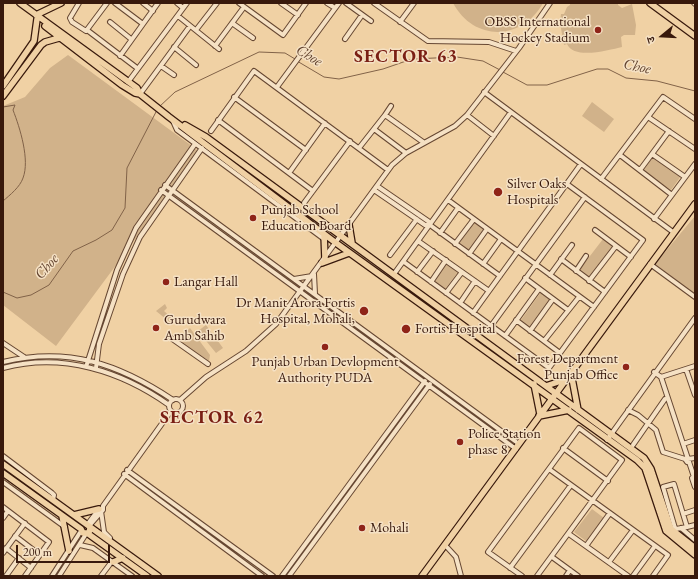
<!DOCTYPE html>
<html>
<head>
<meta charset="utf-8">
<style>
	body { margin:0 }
	#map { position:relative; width:698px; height:579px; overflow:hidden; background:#f0d1a4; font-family:"EB Garamond","Noto Serif Devanagari",serif }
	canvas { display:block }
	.frame { position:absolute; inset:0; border:4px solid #38190c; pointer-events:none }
	.north { position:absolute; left:642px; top:16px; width:40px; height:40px; -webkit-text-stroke:3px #f5e1c4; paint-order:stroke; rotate:252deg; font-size:11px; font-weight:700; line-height:16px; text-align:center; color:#38190c }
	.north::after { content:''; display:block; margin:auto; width:14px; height:18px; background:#38190c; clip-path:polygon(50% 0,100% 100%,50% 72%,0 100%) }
	.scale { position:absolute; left:16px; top:545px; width:94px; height:18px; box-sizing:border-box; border:2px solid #38190c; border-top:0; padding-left:5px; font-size:12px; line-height:14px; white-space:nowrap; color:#38190c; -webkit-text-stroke:3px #f5e1c4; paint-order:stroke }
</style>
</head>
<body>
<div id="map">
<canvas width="698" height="579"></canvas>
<div class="frame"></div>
<div class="north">उ</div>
<div class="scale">200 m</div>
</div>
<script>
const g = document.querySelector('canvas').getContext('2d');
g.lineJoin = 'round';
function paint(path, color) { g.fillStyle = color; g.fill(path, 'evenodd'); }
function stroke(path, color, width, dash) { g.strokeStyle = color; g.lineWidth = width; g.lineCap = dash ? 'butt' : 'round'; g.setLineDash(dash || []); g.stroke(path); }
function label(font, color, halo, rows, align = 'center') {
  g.font = font + ' "EB Garamond",serif'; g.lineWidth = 3; g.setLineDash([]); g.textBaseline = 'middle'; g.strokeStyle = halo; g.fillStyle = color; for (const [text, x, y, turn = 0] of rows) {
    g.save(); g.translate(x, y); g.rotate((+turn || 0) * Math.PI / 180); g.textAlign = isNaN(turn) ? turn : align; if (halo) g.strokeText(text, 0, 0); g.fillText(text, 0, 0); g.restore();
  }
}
paint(new Path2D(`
	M453 3H543C522 41 474 42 453 3Z
	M570 3H618V5L622 8 632 4 636 25 635 35H624L621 37 622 47C609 50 574 60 567 44L564 45 560 23 561 14H564L567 7 570 5Z
	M68 55 200 152 56 346 3 305V106L25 97 50 68Z
	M592 102 614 119 604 132 582 116Z
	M653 157 681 176 671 190 643 171Z
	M695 216V294L655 264Z
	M475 222 484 229 469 250 459 242Z
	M603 239 613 247 590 277 580 269Z
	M447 263 458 272 445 289 434 280Z
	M541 292 551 300 531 327 521 320Z
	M165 304 167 308 164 311 175 321 172 324 156 311Z
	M206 325 223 348 216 353 198 331Z
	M190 328 210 355 209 361 182 343 190 335 187 331Z
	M592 509 604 518 586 541 574 532Z`), '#d1b28a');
stroke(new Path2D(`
	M297 61 324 77 339 79 383 69 412 59 457 57 483 61 500 70
	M503 72 527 85H547L597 69H608L626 78 657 81 695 91
	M3 107 15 105 13 110C20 128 30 160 23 178 20 187 10 195 3 201
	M159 107 175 92 259 52 285 53 295 59
	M3 292 17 298 31 295 49 285 73 251 96 240 112 230 125 208 127 168 157 110`), '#816248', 1);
const minor = new Path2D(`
	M79 3 70 18 72 22 86 31 107 3
	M115 3 143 24
	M143 3 153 11
	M177 3 183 8
	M239 3 283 35 306 3
	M281 3 298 15
	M327 3 335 8
	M346 3 371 21
	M374 3 428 41 489 42 516 51
	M694 3 695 4
	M178 16 219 49
	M110 22 131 39
	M400 22 414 3
	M232 23 253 38
	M87 30 137 68
	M196 30 217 3
	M345 39 362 15
	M215 46 244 7
	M174 47 196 65
	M120 56 158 3
	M161 66 174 75
	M128 82 187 3
	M277 87 339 3
	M484 92 673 232
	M140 94 190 26
	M234 97 306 150
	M385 115 391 106
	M467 115 494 136
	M648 117 695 149
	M172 119 177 130 324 239
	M218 120 313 191
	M374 129 406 153
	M211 131 254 71 388 170
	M359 148 385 115 423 142
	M652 154 685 177
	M620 155 672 195
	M640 170 669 131
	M289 173 325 123
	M601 179 663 97 695 119
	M165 185 519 444
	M377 186 428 221 430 225 500 276
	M161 190 516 449
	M374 190 425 225H430
	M448 200 594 307
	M304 203 350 141
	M654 219 695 164
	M595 230 631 257
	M440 233 458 208
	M418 241 489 291
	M455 244 474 219
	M469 254 487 229
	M390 255 417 219
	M561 259 605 292
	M404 262 549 368 643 240 567 184
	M483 264 501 239
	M650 264 695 297
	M576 271 586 256
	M417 272 433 251
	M314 274 315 294
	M394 274 511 112
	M550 275 572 245
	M525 278 568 310
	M294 279 312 276
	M589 281 616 246
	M431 282 446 260
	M446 293 462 272
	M460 303 475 281
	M473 313 581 164
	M516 320 560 353
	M491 326 585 197
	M530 331 553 299
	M505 336 539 289
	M171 338 208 364
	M544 341 579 297
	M3 343 24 357
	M3 362C68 346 119 364 173 400
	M86 367 117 270 136 228 195 144
	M3 368C62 352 121 371 169 405
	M96 368 99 344 123 274 140 237 202 148
	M686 369 695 395
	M654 372 661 377 695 480
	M661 377 695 366
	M169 406a7 7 0 1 1 14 0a7 7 0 1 1-14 0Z
	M180 400 206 377 246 351 276 324 392 165 406 153 455 126 467 115 519 48 550 3
	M628 410 638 415 656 430 663 452 685 459 687 462
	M607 440 695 318
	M683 444 695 440
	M633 445 665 399
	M563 448 608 481
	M3 456 52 493 54 495 53 500
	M688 459 695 458
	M549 469 668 555 653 576
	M127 470 273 576
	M124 474 262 576
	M692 478 695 487
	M3 482 65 527
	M3 507 49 542 25 576
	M101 511 104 532 110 538
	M683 514 695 510
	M3 518 8 511
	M87 525 99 509
	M89 526 103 510V506L171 411
	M687 527 676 529 675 528 663 487 674 484 687 527 695 525
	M681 528 695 540
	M569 534 628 576
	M15 536 40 555
	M80 545 93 548 132 576
	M445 545 456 557 461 576
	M586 546 610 513
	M6 548 31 568
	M3 553 25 523
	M552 557 578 576
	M609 562 633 530
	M510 568 571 485
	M6 576 19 558
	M52 576 81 531
	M59 576 86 534
	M101 576 110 564
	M282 576 425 381
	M289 576 430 384
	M522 576 488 552 579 428 622 460 537 576
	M566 576 570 570
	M633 576 655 546`);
const major = new Path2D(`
	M20 3 137 88 140 94 169 117 336 243 637 460 645 468 666 531 695 555
	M650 3 695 36
	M36 15 61 3
	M45 26 122 85 135 93 140 94
	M3 86 34 41 37 19
	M3 96 41 45 45 42 59 38
	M185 125 206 137 644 458 651 469 671 529 695 548
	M349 225 352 243
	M334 229 347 227
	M324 234 325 259
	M322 263 349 253
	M571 373 578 410
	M534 384 540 414
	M546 386 567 379
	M539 416 569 410
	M3 464 158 576
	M3 473 81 529 83 533H89L90 528
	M74 515 99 509
	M62 516 69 551
	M87 533 147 576
	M113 562 123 558
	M422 576 695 204`);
stroke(minor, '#664732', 6);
stroke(major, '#38190c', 8);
stroke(minor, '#f5e1c4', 4);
stroke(major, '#f0d1a4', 5.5);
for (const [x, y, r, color] of [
	[598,30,4,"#8f2418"],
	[498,192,5,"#8f2418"],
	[253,218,4,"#8f2418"],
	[166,282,4,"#8f2418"],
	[364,311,5,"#8f2418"],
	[156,328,4,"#8f2418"],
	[406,329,5,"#8f2418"],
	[325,347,4,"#8f2418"],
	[626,367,4,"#8f2418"],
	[460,442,4,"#8f2418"],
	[362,528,4,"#8f2418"]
]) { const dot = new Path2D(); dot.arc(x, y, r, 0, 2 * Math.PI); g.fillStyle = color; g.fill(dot); stroke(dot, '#f5e1c4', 1.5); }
label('14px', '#38190c', '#f5e1c4', [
	["OBSS International",590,22,"right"],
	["Hockey Stadium",590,38,"right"],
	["Silver Oaks",507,184],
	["Hospitals",507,200],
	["Punjab School",261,210],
	["Education Board",261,226],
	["Langar Hall",174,282],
	["Dr Manit Arora Fortis",355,303,"right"],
	["Hospital, Mohali,",355,319,"right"],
	["Gurudwara",164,320],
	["Amb Sahib",164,336],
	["Fortis Hospital",415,329],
	["Forest Department",618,359,"right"],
	["Punjab Office",618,375,"right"],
	["Punjab Urban Devlopment",325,362,"center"],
	["Authority PUDA",325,378,"center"],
	["Police Station",468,434],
	["phase 8",468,450],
	["Mohali",370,528]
], 'left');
label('italic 15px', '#62432f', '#f5e1c4', [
	["Choe",309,56,31],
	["Choe",637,67,11],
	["Choe",47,267,-49]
]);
g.letterSpacing = '1px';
label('bold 18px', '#7a1f14', '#f5e1c4', [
	["SECTOR 63",406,57],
	["SECTOR 62",212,418]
]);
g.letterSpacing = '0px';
</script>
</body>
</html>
